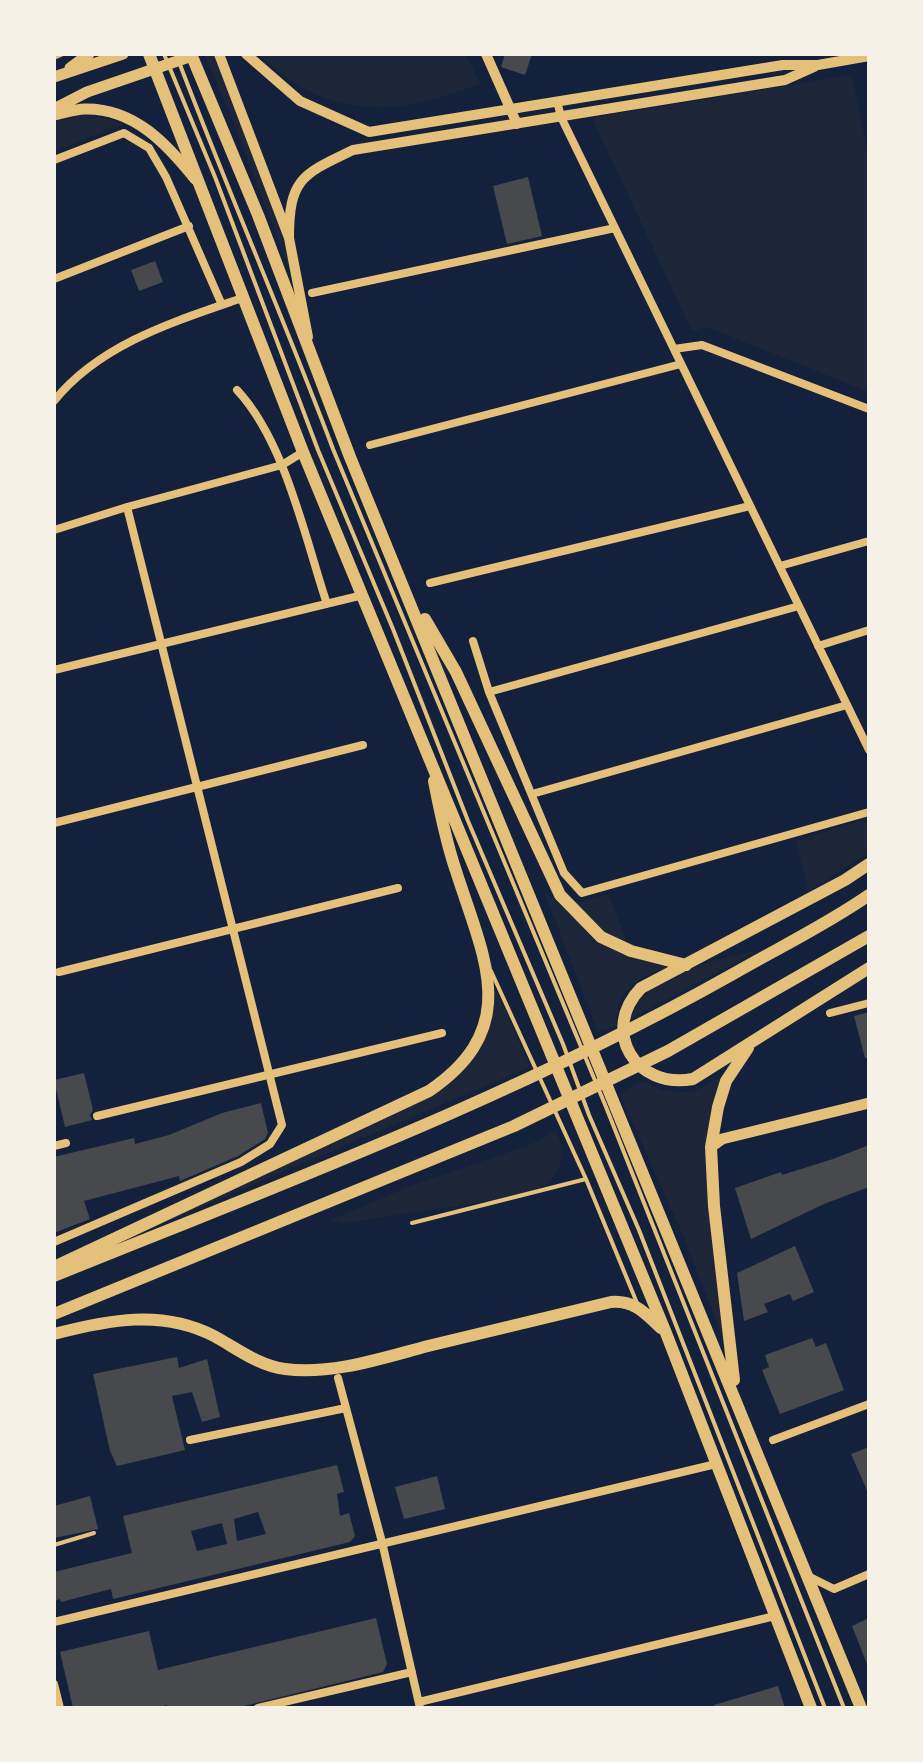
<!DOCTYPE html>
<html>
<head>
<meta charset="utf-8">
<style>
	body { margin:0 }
	#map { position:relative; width:923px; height:1762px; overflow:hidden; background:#14213d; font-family:"IBM Plex Sans",sans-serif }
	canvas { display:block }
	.frame { position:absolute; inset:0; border:56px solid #f6f1e7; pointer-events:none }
</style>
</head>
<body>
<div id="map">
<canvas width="923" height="1762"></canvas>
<div class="frame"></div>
</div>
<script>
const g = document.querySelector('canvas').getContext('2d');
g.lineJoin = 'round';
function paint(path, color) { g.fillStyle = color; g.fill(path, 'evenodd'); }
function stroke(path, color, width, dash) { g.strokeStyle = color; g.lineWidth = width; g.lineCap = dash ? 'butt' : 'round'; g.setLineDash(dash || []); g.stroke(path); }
paint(new Path2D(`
	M204 54H214C246 131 275 203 295 284L233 121Z
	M259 54H466L480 84C396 116 327 122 259 54Z
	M852 75 869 160V392L707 327 692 331 592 118Z
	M88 114 124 124 54 151V122Z
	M869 818V853L808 891 796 841Z
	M544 891 598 940 619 953 669 967C639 974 615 993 616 1026L598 1032Z
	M608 894 628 945 598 927 573 904Z
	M759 950 630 1019C644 973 718 960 759 950Z
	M496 989 530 1067 149 1229 442 1089C477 1063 489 1031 496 989Z
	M722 1076 711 1108 706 1147 725 1344 683 1235 619 1093 644 1081 661 1090 682 1092 695 1091Z
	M556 1131C571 1163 555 1185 523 1196L344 1223 329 1221 418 1183 527 1146Z`), '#1d2539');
paint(new Path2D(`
	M505 54H532L525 75 501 67Z
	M528 177 542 236 507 244 493 186Z
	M155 261 163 282 139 291 131 270Z
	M869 1012V1058H865L854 1016Z
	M84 1073 93 1110 90 1115 92 1120 65 1127 54 1080Z
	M261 1103 268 1133 265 1139 238 1156 180 1181 179 1176 84 1201 90 1219 54 1233V1157L134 1138 135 1144 169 1135 222 1113Z
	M869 1145V1187L824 1204 751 1239 735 1188 781 1172 782 1175 833 1159Z
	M795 1246 814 1292 793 1301 790 1294 764 1304 768 1312 744 1321 737 1273Z
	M812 1338 816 1347 826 1343 844 1390 780 1414 762 1370 769 1367 765 1355Z
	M177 1357 179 1368 207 1359 220 1417 202 1422 192 1392 172 1396 185 1450 117 1466 110 1451 93 1374Z
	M869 1447V1495L851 1454Z
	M337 1465 344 1492 337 1494 340 1516 349 1513 355 1536 350 1542 113 1599 111 1589 61 1602 60 1599 54 1601V1572L132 1553 123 1516ZM258 1512 266 1534 237 1541 234 1519ZM222 1523 227 1544 197 1551 191 1531Z
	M437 1476 445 1509 404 1519 395 1487Z
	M90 1496 98 1529 54 1538V1506Z
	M376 1618 387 1664 383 1672 236 1708H167V1705L155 1708H73L60 1652 149 1631 158 1670Z
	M869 1618V1669L852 1626Z
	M778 1686 785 1708H714V1705Z`), '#48494c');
stroke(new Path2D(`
	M164 54 215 177 318 450 393 629 468 821 563 1044 589 1115 639 1230 825 1708
	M176 54C226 187 283 316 333 449L606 1107 844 1708
	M54 58 63 54
	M491 971 586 1179 637 1303
	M412 1223 586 1179
	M54 1545 94 1533`), '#e5c07b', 4);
stroke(new Path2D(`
	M557 101 561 117 869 750
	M54 160 124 133 149 148 166 177 222 305
	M54 279 189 226
	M312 293 615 228
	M674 349 702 345 869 409
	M237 390C285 441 305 538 327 604
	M54 401C101 343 176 321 245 297
	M370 445 681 364
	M54 530 127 507 282 465 303 452
	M780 566 869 541
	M430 583 750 506
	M473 641 489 692 564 873 582 893 869 812
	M818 646 869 630
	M54 670 363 595
	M489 692 799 606
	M532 794 847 705
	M54 823 363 745
	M59 972 398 888
	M830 1013 869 1003
	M97 1116 442 1033
	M54 1146 66 1143
	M54 1242 241 1162 270 1144 282 1125 127 507
	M338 1378 382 1542 420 1708
	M190 1440 346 1408
	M773 1440 869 1404
	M808 1576 834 1589 869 1574
	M54 1622 716 1464
	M54 1684 60 1708
	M419 1702 775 1616
	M258 1708 412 1672`), '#e5c07b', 8);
stroke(new Path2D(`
	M219 54 289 238 308 337
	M246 54 300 101 369 132 783 65H818L869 56
	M486 54 517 124
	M289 238C289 178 303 174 353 150L785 80 814 67`), '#e5c07b', 10);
stroke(new Path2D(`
	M70 68 89 54
	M54 77 123 54
	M54 109 87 92 192 56
	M54 115C64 113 75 109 85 109 134 108 167 144 195 179
	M711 1147 722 1139 869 1103`), '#e5c07b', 11);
stroke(new Path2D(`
	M149 54 303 452 666 1333 811 1708
	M191 54 258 215 350 457 861 1708
	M425 619 456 672 560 895 601 937 631 951 686 965
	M869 864 845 880 641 988C600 1030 635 1090 693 1079L869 968
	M54 1267 429 1091C523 1027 484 959 456 871 446 842 440 812 434 781
	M54 1276C284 1183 517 1096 733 974 778 948 826 925 869 895
	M54 1314 514 1126 668 1051 869 936
	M54 1334C108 1320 162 1309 214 1336 236 1348 259 1366 285 1369 333 1375 382 1358 428 1346 489 1331 550 1317 611 1302 634 1300 645 1313 661 1328
	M734 1380 714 1206 711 1147 718 1107 726 1081 748 1048`), '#e5c07b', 12);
</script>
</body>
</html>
